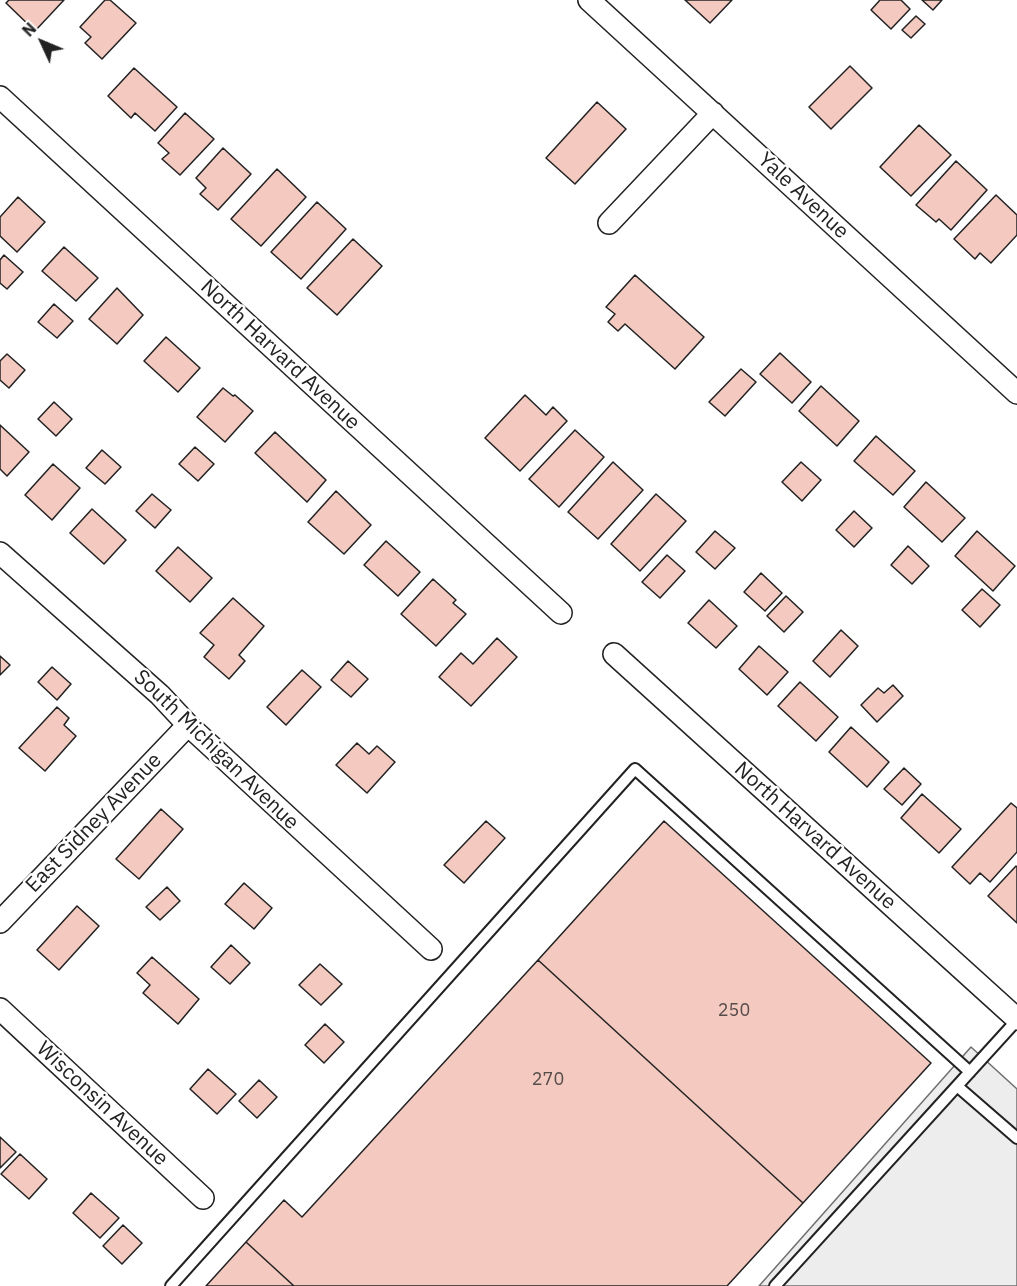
<!DOCTYPE html>
<html>
<head>
<meta charset="utf-8">
<style>
	body { margin:0 }
	#map { position:relative; width:1017px; height:1286px; overflow:hidden; background:#fff; font-family:"IBM Plex Sans",sans-serif }
	canvas { display:block }
	.north { position:absolute; left:12px; top:12px; width:60px; height:60px; -webkit-text-stroke:4px #fff; paint-order:stroke; rotate:314deg; font-size:16px; font-weight:700; line-height:24px; text-align:center; color:#222 }
	.north::after { content:''; display:block; margin:auto; width:21px; height:27px; background:#222; clip-path:polygon(50% 0,100% 100%,50% 72%,0 100%) }
</style>
</head>
<body>
<div id="map">
<canvas width="1017" height="1286"></canvas>
<div class="north">N</div>
</div>
<script>
const g = document.querySelector('canvas').getContext('2d');
g.lineJoin = 'round';
function paint(path, color) { g.fillStyle = color; g.fill(path, 'evenodd'); }
function stroke(path, color, width, dash) { g.strokeStyle = color; g.lineWidth = width; g.lineCap = dash ? 'butt' : 'round'; g.setLineDash(dash || []); g.stroke(path); }
function label(font, color, halo, rows, align = 'center') {
  g.font = font + ' "IBM Plex Sans",sans-serif'; g.lineWidth = 4.5; g.setLineDash([]); g.textBaseline = 'middle'; g.strokeStyle = halo; g.fillStyle = color; for (const [text, x, y, turn = 0] of rows) {
    g.save(); g.translate(x, y); g.rotate((+turn || 0) * Math.PI / 180); g.textAlign = isNaN(turn) ? turn : align; if (halo) g.strokeText(text, 0, 0); g.fillText(text, 0, 0); g.restore();
  }
}
const parking = new Path2D(`
	M971 1047 1017 1089V1286H759Z`);
paint(parking, '#ededed');
stroke(parking, '#6f6f6f', 1.5);
const building = new Path2D(`
	M9 0H64L35 31 6 3Z
	M105 0H110L136 23 102 59 85 43 91 37 80 27Z
	M685 0H732L710 23Z
	M880 0H901L910 9 891 29 871 10Z
	M922 0H942L933 10Z
	M916 16 925 24 911 38 902 30Z
	M850 66 872 88 831 129 809 107Z
	M134 68 177 107 155 131 135 113 131 118 108 96Z
	M597 102 626 129 575 184 546 158Z
	M185 113 214 139 180 175 162 159 169 153 158 143Z
	M919 125 951 155 911 196 880 167Z
	M223 148 251 174 218 210 200 194 206 188 196 178Z
	M956 161 987 190 951 230 939 219 936 222 916 205Z
	M277 169 306 197 261 246 231 219Z
	M996 195 1017 215V235L991 263 980 253 975 259 954 239Z
	M18 197 45 222 17 252 0 236V217Z
	M317 202 346 229 301 279 271 252Z
	M353 239 382 266 337 315 307 288Z
	M64 247 98 278 76 301 42 271Z
	M4 255 23 272 7 289 0 283V260Z
	M635 275 704 337 675 369 625 324 618 331 608 322 615 314 606 307Z
	M117 288 143 315 117 344 89 319Z
	M54 304 73 321 57 338 38 322Z
	M166 337 200 368 178 392 144 361Z
	M780 353 811 382 792 403 760 374Z
	M7 354 25 370 9 388 0 380V361Z
	M741 369 756 382 725 416 709 402Z
	M821 386 859 421 837 446 799 411Z
	M223 388 233 396 235 395 253 411 225 442 197 417Z
	M525 395 546 415 553 407 567 421 520 471 485 438Z
	M54 402 72 419 56 436 38 419Z
	M0 425 29 452 7 476 0 469Z
	M575 430 604 457 559 507 529 479Z
	M275 432 326 480 307 502 255 453Z
	M876 436 915 471 893 495 854 461Z
	M195 447 214 464 198 481 179 464Z
	M102 450 121 467 105 484 86 468Z
	M613 462 643 490 598 539 568 512Z
	M801 462 821 480 802 501 782 482Z
	M53 464 80 488 52 520 25 495Z
	M926 482 965 518 942 542 904 507Z
	M336 491 371 525 344 554 308 522Z
	M152 494 171 510 155 528 136 511Z
	M656 494 686 521 640 571 611 544Z
	M92 509 126 540 104 564 70 533Z
	M854 511 872 528 854 547 836 530Z
	M715 531 735 548 715 569 696 552Z
	M977 531 1015 566 993 591 955 556Z
	M386 541 420 572 398 596 364 565Z
	M908 546 929 566 912 584 891 565Z
	M178 547 212 578 190 602 156 571Z
	M667 555 685 571 660 598 642 582Z
	M761 573 782 593 765 611 744 592Z
	M433 579 456 600 453 603 466 614 436 646 401 614Z
	M982 589 1000 605 980 627 962 610Z
	M786 596 803 612 784 632 767 616Z
	M233 598 264 626 239 655 245 661 229 679 204 657 214 645 200 633Z
	M709 600 737 626 716 648 688 623Z
	M841 630 858 646 830 677 813 661Z
	M497 638 517 657 471 706 439 677 461 653 473 664Z
	M759 646 788 672 767 695 739 669Z
	M0 656 10 665 0 675Z
	M348 661 368 679 351 697 331 680Z
	M52 667 71 684 57 700 38 682Z
	M302 670 321 687 286 725 267 707Z
	M800 682 838 717 816 741 778 706Z
	M893 685 903 696 877 722 861 705 878 688 884 693Z
	M57 707 69 718 64 725 76 736 45 771 19 748Z
	M851 727 889 762 867 787 829 752Z
	M357 743 369 754 377 746 395 762 367 793 336 765Z
	M904 768 921 784 902 805 884 789Z
	M922 794 961 829 939 853 901 818Z
	M1011 803 1017 808V852L990 882 980 873 970 884 952 867Z
	M161 809 183 829 139 879 116 859Z
	M486 821 505 838 464 883 444 865Z
	M664 821 931 1063 803 1203 538 960Z
	M1016 866 1017 867V923L988 896Z
	M244 883 272 908 254 929 225 904Z
	M167 887 180 901 160 920 146 907Z
	M77 906 99 926 59 970 37 950Z
	M231 945 250 963 230 984 211 967Z
	M152 957 199 999 178 1024 143 993 150 985 137 973Z
	M538 960 803 1203 727 1286H294L246 1242 284 1200 302 1217Z
	M320 964 342 984 321 1005 299 985Z
	M325 1024 344 1042 324 1063 305 1045Z
	M208 1069 236 1094 217 1114 190 1089Z
	M259 1080 277 1097 257 1118 239 1101Z
	M0 1137 16 1152 0 1168Z
	M20 1154 47 1179 29 1199 1 1174Z
	M91 1193 119 1218 100 1238 73 1213Z
	M123 1225 142 1243 122 1264 103 1246Z
	M246 1242 294 1286H206Z`);
paint(building, '#f3c9c0');
stroke(building, '#222', 1.5);
const lane = new Path2D(`
	M957 1086 1017 1138
	M171 1286 635 769 970 1072
	M775 1286 1017 1020`);
const street = new Path2D(`
	M589 0 1017 393
	M0 97 561 613
	M609 223 713 113
	M0 553 160 695 188 725 431 949
	M614 654 1017 1019
	M0 922 188 725
	M0 1009 203 1198`);
stroke(lane, '#222', 14);
stroke(street, '#222', 24);
stroke(lane, '#fff', 10);
stroke(street, '#fff', 21);
label('18px', '#564c4a', null, [
	["250",734,1011],
	["270",548,1080]
]);
label('21px', '#222', '#fff', [
	["Yale Avenue",803,196,43],
	["North Harvard Avenue",280,355,43],
	["South Michigan Avenue",216,750,44],
	["East Sidney Avenue",94,823,-46],
	["North Harvard Avenue",815,836,42],
	["Wisconsin Avenue",102,1104,43]
]);
</script>
</body>
</html>
